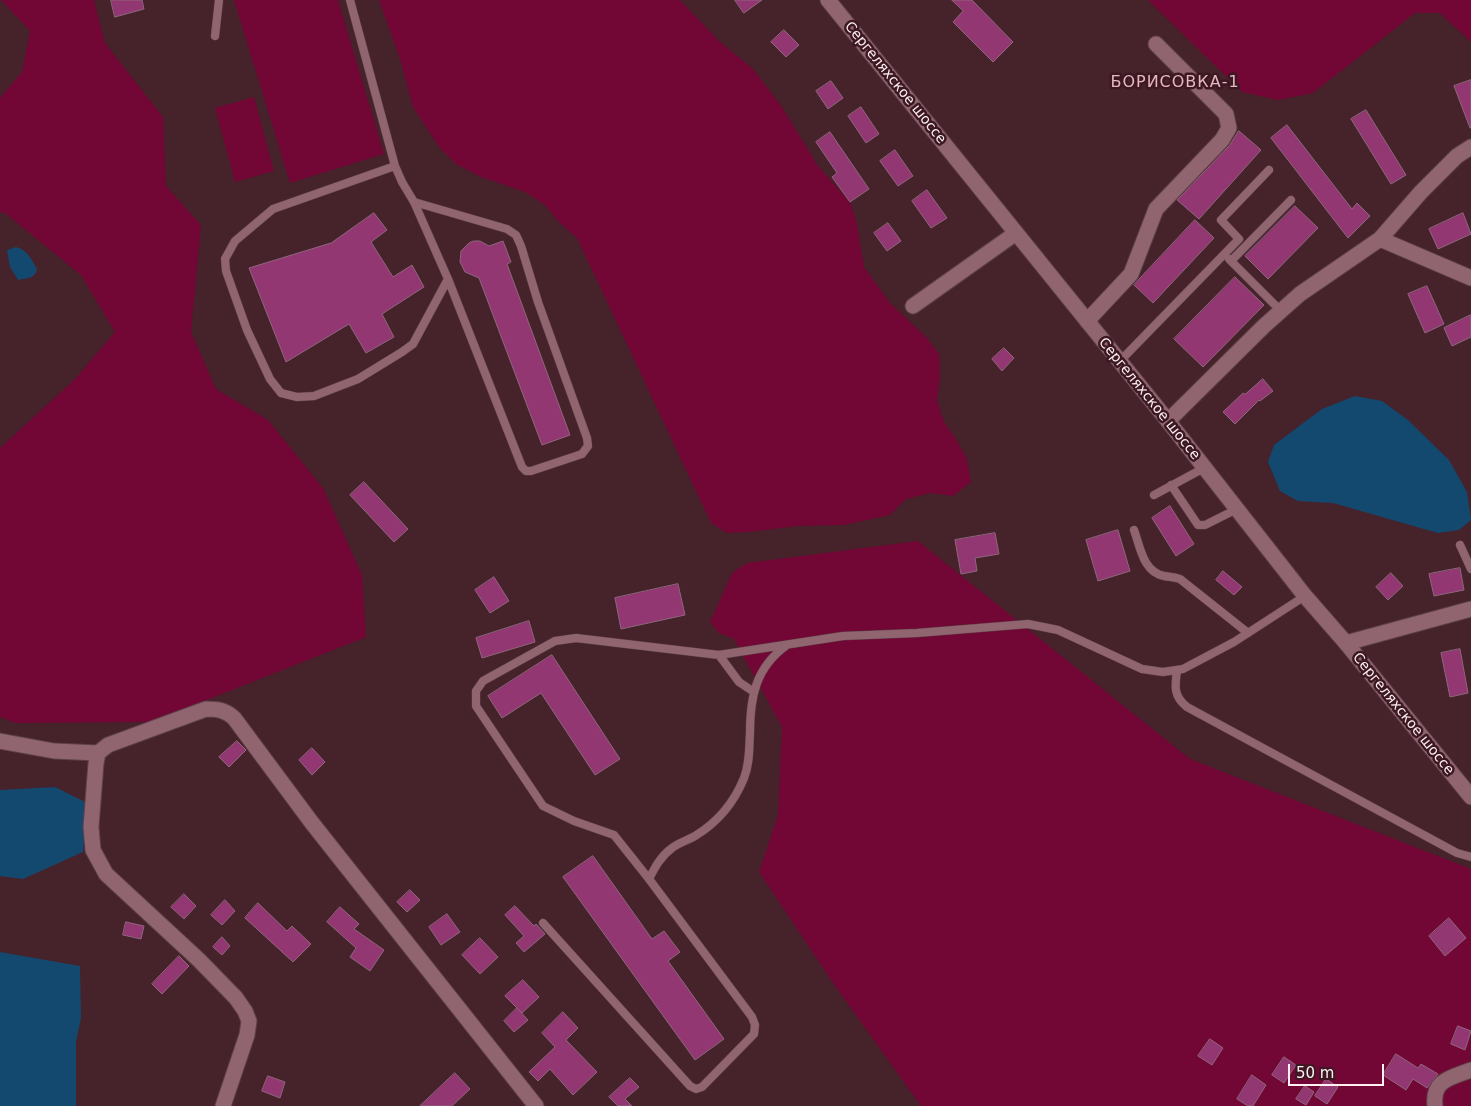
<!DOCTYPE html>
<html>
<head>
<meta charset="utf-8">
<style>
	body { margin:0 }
	#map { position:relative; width:1471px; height:1106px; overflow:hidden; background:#46222b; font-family:"DejaVu Sans",sans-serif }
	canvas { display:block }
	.scale { position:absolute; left:1288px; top:1064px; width:96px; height:22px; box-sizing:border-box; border:2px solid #ffeff2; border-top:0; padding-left:6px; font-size:15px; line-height:18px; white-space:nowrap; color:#ffeff2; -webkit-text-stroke:4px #3b1822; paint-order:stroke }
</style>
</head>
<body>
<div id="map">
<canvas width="1471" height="1106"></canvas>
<div class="scale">50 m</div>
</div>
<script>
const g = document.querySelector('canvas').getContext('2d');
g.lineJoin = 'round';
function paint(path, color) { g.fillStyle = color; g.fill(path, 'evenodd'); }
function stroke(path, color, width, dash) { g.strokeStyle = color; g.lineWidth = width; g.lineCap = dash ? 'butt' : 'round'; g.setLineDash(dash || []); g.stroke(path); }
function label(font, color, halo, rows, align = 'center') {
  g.font = font + ' "DejaVu Sans",sans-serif'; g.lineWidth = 5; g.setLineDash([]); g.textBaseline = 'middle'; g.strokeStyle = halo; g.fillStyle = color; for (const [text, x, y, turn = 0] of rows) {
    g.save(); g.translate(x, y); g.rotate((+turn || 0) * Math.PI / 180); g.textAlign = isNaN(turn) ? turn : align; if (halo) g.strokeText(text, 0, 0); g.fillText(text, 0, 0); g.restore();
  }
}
paint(new Path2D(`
	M1 0H94L105 43 163 117 166 186 201 225 191 332 216 389 268 420 323 488 362 575 366 637 151 722 16 723 0 717V448L74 380 115 332 81 275 5 213 0 212V98L22 72 30 31Z
	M234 0H338L384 154 290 183Z
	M379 0H680L719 41 753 69 782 107 818 166 850 202 857 223 864 267 890 303 926 337 939 354 940 378 937 400 944 422 956 439 967 459 971 482 953 496 931 493 906 499 890 515 844 525 797 526 749 532 727 533 711 523 577 238 559 222 545 205 525 192 481 177 456 164 439 147 413 107 400 59Z
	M1148 0H1471V42L1440 13H1415L1313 93 1278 100 1242 92Z
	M254 97 274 171 235 182 215 108Z
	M918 541 1190 759 1471 869V1106H921L833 983 759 872 778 815 782 727 734 639 719 633 710 622 732 573 747 563Z`), '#720634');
paint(new Path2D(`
	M16 247C28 250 31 259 37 269 35 279 27 278 18 280L10 267 7 250Z
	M1355 396 1382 401 1408 420 1449 460 1467 492 1471 520 1459 530 1438 533 1333 503 1298 501 1280 491 1268 462 1274 445 1322 409Z
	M55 787 87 803 83 852 23 879 0 876V790Z
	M0 952 80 966 81 1018 76 1042V1106H0Z`), '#13496f');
const building = new Path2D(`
	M111 0H142L144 9 115 17Z
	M735 0H762L744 13Z
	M952 0H972L1013 42 993 62 953 22 963 11Z
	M784 30 799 45 786 57 771 42Z
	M1471 80V128H1470L1454 86Z
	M831 81 843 98 828 109 816 91Z
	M861 107 879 134 866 143 848 116Z
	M1366 110 1406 175 1391 184 1351 119Z
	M1287 125 1352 209 1357 203 1370 216 1348 238 1271 138Z
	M1239 131 1261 150 1199 219 1177 200 1229 146Z
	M830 132 869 189 850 202 832 177 837 173 816 142Z
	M895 150 913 176 898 186 880 161Z
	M927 190 947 218 931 228 912 201Z
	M1295 206 1318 228 1268 279 1245 256Z
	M374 213 387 230 371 242 393 277 412 265 424 287 382 314 394 337 366 353 349 324 286 362 249 268 331 243Z
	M1463 213 1471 234 1438 249 1429 229Z
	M1195 220 1214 238 1153 303 1134 285Z
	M888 223 901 241 887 251 874 233Z
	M474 241H480L489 246 503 241 511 262 507 264 570 435 542 445 479 278 465 272 460 262 461 251 469 243Z
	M1235 277 1264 305 1203 367 1174 339Z
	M1427 286 1444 324 1425 333 1408 294Z
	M1471 315V337L1452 346 1444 328Z
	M1004 348 1014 358 1002 371 992 359Z
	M1263 379 1273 391 1260 401 1259 400 1235 424 1223 412 1243 393 1245 394Z
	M364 482 408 529 394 542 350 495Z
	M1170 506 1194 544 1176 556 1152 518Z
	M1118 530 1130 571 1098 581 1086 540Z
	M995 533 999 554 975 558 977 571 961 574 955 540Z
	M1460 568 1464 590 1434 596 1429 574Z
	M1223 571 1242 587 1234 595 1216 580Z
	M1391 573 1403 586 1388 600 1376 587Z
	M494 577 509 601 490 613 475 590Z
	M678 584 685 615 621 629 615 598Z
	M529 621 535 642 482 658 476 638Z
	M1460 649 1468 693 1450 697 1441 653Z
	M552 655 620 759 595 775 541 693 502 718 488 696Z
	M237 741 246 750 229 767 219 757Z
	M312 748 325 762 312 775 299 760Z
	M593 856 652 939 664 931 680 952 668 961 724 1039 695 1060 563 877Z
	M410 890 420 900 407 912 397 902Z
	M184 894 196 906 184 919 171 907Z
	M225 900 235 911 222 925 211 915Z
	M258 903 287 931 292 926 311 944 293 962 245 918Z
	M515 906 534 926 536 924 545 934 524 952 516 943 524 936 505 915Z
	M340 907 359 924 354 929 384 950 370 971 350 957 356 948 327 922Z
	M447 914 460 932 441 945 429 927Z
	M1449 918 1466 938 1445 956 1429 936Z
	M126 922 144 926 141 939 123 935Z
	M222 937 230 946 222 955 213 947Z
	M480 938 498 957 480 974 462 955Z
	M179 956 189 966 162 994 152 984Z
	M523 980 539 997 522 1013 505 996Z
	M517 1008 528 1020 514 1032 504 1021Z
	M563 1012 578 1028 566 1040 597 1072 573 1095 550 1069 538 1081 529 1072 555 1047 542 1033Z
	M1458 1026 1471 1031 1465 1050 1451 1044Z
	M1210 1039 1223 1048 1212 1065 1198 1056Z
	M1396 1054 1418 1068 1421 1064 1438 1074 1427 1088 1413 1079 1406 1090 1383 1075Z
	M1284 1057 1296 1065 1284 1083 1272 1075Z
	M455 1073 470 1089 452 1106H420Z
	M1252 1075 1266 1085 1253 1106H1248L1237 1099Z
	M268 1076 285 1082 280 1098 262 1091Z
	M630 1078 639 1087 625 1099 632 1106H618L609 1097Z
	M1326 1079 1338 1087 1327 1104 1315 1096Z
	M1305 1086 1314 1092 1306 1105 1296 1099Z`);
paint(building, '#933772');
stroke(building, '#8d677c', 1);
const lane = new Path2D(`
	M350 0 395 166 402 182 414 202 448 279 522 467 526 471H531L582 454 588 446 587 438 538 302 521 246 516 235 507 229 414 202
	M215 36 219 0
	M395 166 273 209 235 241 225 259 226 271 247 330 270 379 281 393 297 397 314 396 358 379 402 352 413 344 448 279
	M1229 259 1281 311
	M1231 261 1291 200
	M1120 361 1239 239 1221 220 1269 170
	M1171 485 1198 525H1205L1237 509
	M1154 495 1204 468
	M1134 530C1140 546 1143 572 1164 576 1169 577 1174 577 1180 579L1248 633
	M1460 545 1471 569
	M719 655 739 682 754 692
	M1177 670C1175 686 1173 696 1187 707L1457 853 1471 857
	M649 879C655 867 661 856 672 848 678 843 688 840 695 836 718 822 734 803 744 778 750 763 749 748 750 733 750 696 756 667 787 645
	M543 923 690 1086 696 1089 702 1087 754 1034 755 1025 752 1017 649 879 614 835 574 821 543 806 476 706V691L483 681 555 641 576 638 719 655 843 636 917 633 1028 624 1058 630 1142 669 1163 672 1183 669 1234 642 1305 596`);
const street = new Path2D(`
	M1380 239 1471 278
	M913 306 1016 233
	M1087 321 1131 274 1156 209 1222 140 1229 128 1226 114 1156 44
	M1168 421 1264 326 1300 294 1380 239 1421 192 1457 156 1471 147
	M1346 643 1471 609
	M0 741 54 751 98 753
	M223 1106 247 1035 249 1021 245 1011 236 998 199 960 106 874 93 850 91 827 96 763 98 753 108 745 206 709C218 709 225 710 234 718L312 823 536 1106
	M1435 1106C1432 1080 1450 1078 1471 1070`);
const secondary = new Path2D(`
	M828 0 1168 421 1305 596 1346 643 1471 797`);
stroke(lane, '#5e4049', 9);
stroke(street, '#5e4049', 17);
stroke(secondary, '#5e4049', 17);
stroke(lane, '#90656f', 8);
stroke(street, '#90656f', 15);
stroke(secondary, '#90656f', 15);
label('14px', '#ffeff2', '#3b1822', [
	["Сергеляхское шоссе",895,83,51],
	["Сергеляхское шоссе",1149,399,51],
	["Сергеляхское шоссе",1403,714,51]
]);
g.letterSpacing = '1px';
label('16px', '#e7b7c1', '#3b1822', [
	["БОРИСОВКА-1",1175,83]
]);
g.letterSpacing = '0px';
</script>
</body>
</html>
